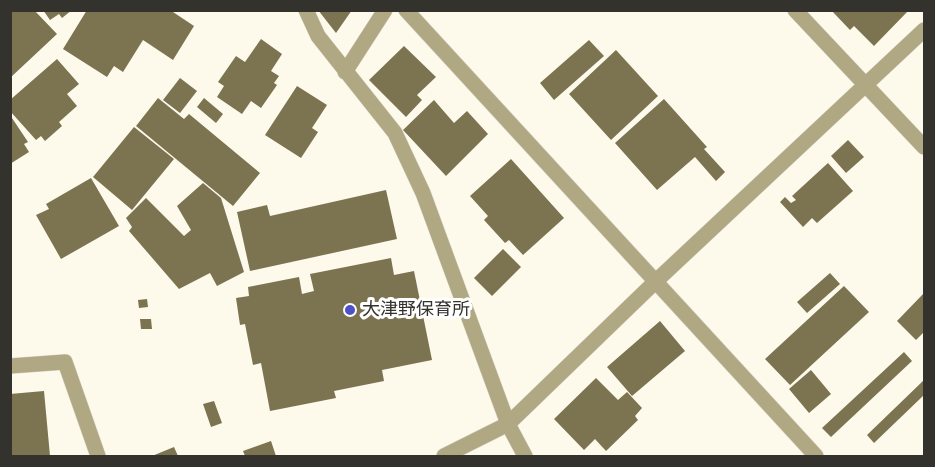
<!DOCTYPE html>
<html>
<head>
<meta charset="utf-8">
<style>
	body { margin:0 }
	#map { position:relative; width:935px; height:467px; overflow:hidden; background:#fdf9eb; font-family:Merriweather,serif }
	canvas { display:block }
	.frame { position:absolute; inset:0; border:12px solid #33322d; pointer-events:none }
</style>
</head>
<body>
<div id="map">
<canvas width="935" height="467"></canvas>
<div class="frame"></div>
</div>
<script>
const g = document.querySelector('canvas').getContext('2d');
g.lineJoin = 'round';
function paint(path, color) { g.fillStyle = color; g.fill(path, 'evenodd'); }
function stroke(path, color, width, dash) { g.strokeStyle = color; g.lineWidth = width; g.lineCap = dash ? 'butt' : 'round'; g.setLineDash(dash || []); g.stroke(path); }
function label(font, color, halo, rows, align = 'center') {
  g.font = font + ' Merriweather,"Noto Sans JP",serif'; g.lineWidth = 6; g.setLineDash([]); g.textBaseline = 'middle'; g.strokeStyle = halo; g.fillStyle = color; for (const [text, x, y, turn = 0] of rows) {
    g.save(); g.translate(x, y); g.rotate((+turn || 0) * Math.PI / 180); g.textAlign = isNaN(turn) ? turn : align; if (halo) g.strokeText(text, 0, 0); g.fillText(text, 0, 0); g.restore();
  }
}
paint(new Path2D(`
	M10 10H34L57 34 10 78Z
	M43 10H72L62 18 59 14 50 20Z
	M87 10H170L194 26 173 60 143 40 123 72 114 66 107 77 63 49Z
	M318 10H352L336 33Z
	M831 10H909L874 46 854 26 850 30Z
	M261 39 282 54 271 71 279 76 274 83 277 85 261 108 251 101 242 114 217 97 224 86 218 82 236 56 245 62Z
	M589 40 604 56 554 100 540 83Z
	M404 46 436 77 417 95 422 100 406 117 369 80Z
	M616 50 658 96 611 140 569 94Z
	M57 59 79 84 67 94 77 106 59 122 62 126 45 141 41 136 36 140 10 111V100Z
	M180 78 197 91 180 113 163 100Z
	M297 86 327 105 312 128 318 132 301 158 265 135Z
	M158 98 184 119 189 114 260 173 233 206 136 126Z
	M204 98 223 114 216 123 197 107Z
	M664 99 707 147 704 149 725 172 716 181 695 157 657 190 615 143Z
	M434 100 454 123 467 111 488 134 446 176 403 130Z
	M10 115 28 142 24 144 29 152 10 164Z
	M134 127 174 159 132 210 93 177Z
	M848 140 864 157 846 173 831 156Z
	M511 159 564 218 523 255 509 240 505 243 484 220 488 216 470 196Z
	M828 163 853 191 817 223 812 218 803 227 780 202 785 197 791 203 796 200 792 196Z
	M91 178 119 226 61 259 36 215 49 209 46 204Z
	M203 183 221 198 244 272 217 286 210 273 179 289 129 231 132 227 126 218 146 198 184 236 191 230 177 206Z
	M386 190 397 239 250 271 237 212 267 205 270 216Z
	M503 249 521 267 492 296 474 278Z
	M391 258 394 275 414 271 432 360 382 370 384 381 334 391 336 398 270 411 261 363 253 365 245 324 240 325 236 298 249 296 248 287 299 277 302 294 314 291 310 274Z
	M830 273 840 284 807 313 797 302Z
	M844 286 869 312 790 385 765 359Z
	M924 293V332L916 340 897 321Z
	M147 299 148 307 139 308 138 300Z
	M140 319H151L152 329H141Z
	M660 321 685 351 632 396 607 367Z
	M904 352 912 361 831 437 822 428Z
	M811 370 831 394 809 413 789 389Z
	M596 378 618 400 627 392 642 408 635 416 638 420 606 451 595 439 584 450 554 419Z
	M924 380V395L874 443 867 435Z
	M44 391 50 456H10V394Z
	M214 401 222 423 211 427 203 404Z
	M271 441 276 456H245L243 451Z
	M174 447 178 456H152Z`), '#7c7350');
const minor = new Path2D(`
	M306 10 318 36 395 133 423 193 508 424 525 456
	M406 10 816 456
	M795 10 924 147
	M345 72 385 10
	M10 366 65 362 98 456
	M508 424 655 282 924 30`);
const tertiary = new Path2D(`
	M444 456 508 424`);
stroke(minor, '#d9d5c9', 16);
stroke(tertiary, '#d9d5c9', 16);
stroke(minor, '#b0a783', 15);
stroke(tertiary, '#b0a783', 15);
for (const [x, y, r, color] of [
	[350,310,6,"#4b51c7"]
]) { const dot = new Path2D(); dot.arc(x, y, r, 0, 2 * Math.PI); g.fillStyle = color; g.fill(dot); stroke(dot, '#fff', 2); }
label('18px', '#33322d', '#fff', [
	["大津野保育所",362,310]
], 'left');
</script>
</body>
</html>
